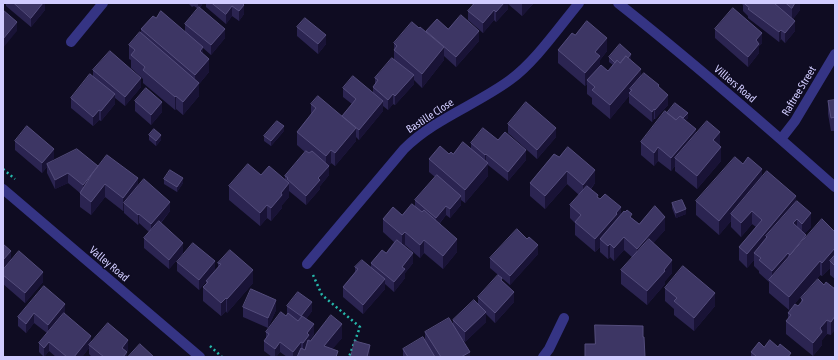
<!DOCTYPE html>
<html>
<head>
<meta charset="utf-8">
<style>
	body { margin:0 }
	#map { position:relative; width:838px; height:360px; overflow:hidden; background:#0f0c22; font-family:"Asap Condensed",sans-serif }
	canvas { display:block }
	.frame { position:absolute; inset:0; border:4px solid #d1ccff; pointer-events:none }
</style>
</head>
<body>
<div id="map">
<canvas width="838" height="360"></canvas>
<div class="frame"></div>
</div>
<script>
const g = document.querySelector('canvas').getContext('2d');
g.lineJoin = 'round';
function stroke(path, color, width, dash) { g.strokeStyle = color; g.lineWidth = width; g.lineCap = dash ? 'butt' : 'round'; g.setLineDash(dash || []); g.stroke(path); }
function paint(path, color) { g.fillStyle = color; g.fill(path, 'evenodd'); }
function label(font, color, halo, rows, align = 'center') {
  g.font = font + ' "Asap Condensed",sans-serif'; g.lineWidth = 3; g.setLineDash([]); g.textBaseline = 'middle'; g.strokeStyle = halo; g.fillStyle = color; for (const [text, x, y, turn = 0] of rows) {
    g.save(); g.translate(x, y); g.rotate((+turn || 0) * Math.PI / 180); g.textAlign = isNaN(turn) ? turn : align; if (halo) g.strokeText(text, 0, 0); g.fillText(text, 0, 0); g.restore();
  }
}
stroke(new Path2D(`
	M3 169 15 179
	M313 275 322 295 360 327 349 357
	M210 346 222 357`), '#26b9ac', 2.5, [2, 3]);
stroke(new Path2D(`
	M618 3C693 62 764 124 835 187
	M71 42 103 3
	M781 139 795 121 835 54
	M3 189 200 357
	M307 264 404 149C434 119 476 105 510 80 535 62 559 27 579 3
	M543 357 549 349 564 318`), '#353484', 10);
paint(new Path2D(`
	M6 3H45V10L31 27 6 6Z
	M188 3H203L200 8 225 38 211 55 203 48V54L209 72 199 84V96L183 115 176 109 175 110 143 83V79L131 68V60L129 59V45L141 33V29L156 18 185 32V24L198 9 194 6 192 7Z
	M206 3H242L244 14 239 21 232 16 226 24 206 7Z
	M471 3H534L522 16 508 4V9L496 22 494 20 483 33 468 20V11L473 5Z
	M741 3H800V10L793 19 795 31 785 43 781 39 779 42 748 18V16L743 11V5Z
	M297 27 326 44 318 54 297 36Z
	M419 28 426 32V31L448 29 479 41 456 67 444 56V60L422 88 414 80V84L395 105 393 104 388 110 383 106V111L359 140 356 137V141L335 166 331 163 329 166V175L320 186V189L306 205 289 191V197L282 205V208L271 221 267 218 260 226 229 200V186L261 175 285 179V176L305 152 297 145V132L311 114V104L342 116 352 104 343 97V88L373 92V87L375 84V78L394 59V43Z
	M715 29 762 43 759 46V53L748 67 715 38Z
	M575 35 607 51 600 60V66L608 71 613 65 609 62V57L631 59 630 60 641 77 659 88 668 105 655 119H654L652 122 629 103V96L610 119 592 104V98L587 94V84L585 86 558 63V50Z
	M93 70 141 87 125 106 115 98V104L101 121 99 120 93 126 71 108V98L93 76Z
	M835 100V131H831L828 114V101Z
	M135 101 162 112 151 125 135 111Z
	M667 113 688 118 685 120 696 134 720 146 721 161 697 189 675 171V166L671 171 658 161 654 166 641 155V142Z
	M508 124 556 137 537 159 508 133Z
	M284 131 271 146 264 141V136Z
	M149 135 161 140 156 146 149 140Z
	M498 140 526 160 508 181 488 165V176L465 203 461 200V205L450 218 446 215 440 223 457 252 443 269 424 253 420 258 405 245V246L413 263 405 273V278L394 292 385 284V289L363 314 343 297V287L355 272V267L371 268V263L386 253 394 242 383 232V219L402 215 415 206V200L435 177 429 172V159L453 154 471 148V143Z
	M15 141 54 158 51 162 98 166 138 187 170 211 161 223 183 253 169 269 144 248V238L149 232 139 223 138 225 124 213V210L123 211 105 197 91 215 80 207V193L68 183 55 189 47 173V167L42 173 15 150Z
	M554 154 595 183 591 189 598 198 621 215 632 218 639 224 665 230 653 243 672 273 665 281V284L647 305 621 284V270L633 258 624 250 614 261 610 257 608 259 600 252V247L595 252 575 235V223L570 218V205L579 195 567 184 545 209 530 196V183Z
	M743 164 762 177 796 201 811 227 804 234 806 238 835 232V282V279L830 275V268L822 276 820 275 789 310 769 293V282L759 273V271L754 266V260L747 268 739 260V247L756 227 752 224 741 237 731 227V221L719 235 696 215V201Z
	M164 179 183 183 177 192 164 184Z
	M672 203 686 214 676 218 672 208Z
	M538 254 510 285 490 268V258Z
	M177 262 215 271 199 290 177 271Z
	M218 263 253 283 227 313 226 311 221 316 203 301V287L206 284V281L218 267Z
	M3 270 43 282 25 303 3 284Z
	M502 281 514 302 495 323 486 314V322L465 342 461 338 470 357H403V349L425 341V332L453 325V320L478 304V297Z
	M824 285 835 289 831 335 827 334 822 340V345L813 356 786 334V321L788 319V313L798 306 801 303V298Z
	M44 286 65 314 91 342 128 350 127 352V357H92L89 354V348L82 357H56L49 351 44 357 39 352V343L47 333 34 323 26 333 18 326V317Z
	M665 288 715 306 694 331 674 315V309L665 301Z
	M287 306 312 311 306 319 314 334 309 341 342 338 332 349 338 357 298 354 296 357H287L280 352 276 357H272L264 351V341L266 338V332L287 315Z
	M243 307 276 310 268 328 243 317Z
	M764 347 791 357H751V352Z`), '#2b2451');
paint(new Path2D(`
	M43 3H45V10L31 27V18Z
	M198 3H203L198 10Z
	M504 3H508V9L496 22V12Z
	M522 3H534L522 16Z
	M795 3H800V10L792 21V8Z
	M244 5V14L239 21V11Z
	M232 6V16L226 24V14Z
	M494 10V20L483 33V23Z
	M795 21V31L785 43V33Z
	M17 22V31L3 48V39Z
	M225 29V38L211 55V45Z
	M781 30V39L779 42V32Z
	M479 31V41L456 67V57Z
	M762 33V43L759 46V53L748 67V57L756 40Z
	M326 35V44L318 54V44Z
	M607 38V51L600 60V69L587 80V84L585 86V73L595 52Z
	M203 47V60L200 51Z
	M444 47V60L422 88V74Z
	M631 54V59L620 72V67Z
	M209 59V72L199 84V96L183 115V102L195 88V75Z
	M641 69V82L632 90 630 89V94L629 93V96L610 119V105Z
	M414 75V84L395 105V96Z
	M141 78V87L125 106V97Z
	M115 94V104L101 121V111Z
	M393 94V104L388 110V100Z
	M668 95V105L655 119V110Z
	M176 96V109L175 110V97Z
	M383 101V111L359 140V130Z
	M162 102V112L151 125V115Z
	M654 109V119L652 122V112Z
	M99 110V120L93 126V117Z
	M688 113V118L676 131V126Z
	M284 126V131L271 146V141Z
	M356 128V141L335 166V153Z
	M556 128V137L537 159V150Z
	M696 129V142L675 158V166L671 171V158Z
	M720 132V146L713 154V140Z
	M161 135V140L156 146V141Z
	M658 147V161L654 166V153Z
	M721 147V161L697 189V176Z
	M54 149V158L48 166 47 164V167L42 173V163Z
	M331 150V163L329 166V175L320 186V189L306 205V196L318 178 326 169V156Z
	M526 150V160L508 181V172Z
	M486 154V163L485 165V155Z
	M488 163V176L465 203V190Z
	M98 166 83 194V185Z
	M762 169V183L731 214V221L719 235V221Z
	M595 170V183L583 198V185Z
	M567 171V184L545 209V196Z
	M68 173V183L55 189V180Z
	M138 178V191L124 203V210L123 211V198Z
	M183 178V183L177 192V187Z
	M289 183V197L282 205V208L271 221V208L281 193Z
	M105 184V197L91 215V202Z
	M461 196V205L450 218V209Z
	M796 196V210L767 237 766 236V245L754 253V260L747 268V254Z
	M170 202V211L151 234V224Z
	M267 205V218L260 226V213Z
	M446 206V215L436 227V218Z
	M621 207V220L600 239V247L595 252V239Z
	M686 209V214L676 218V213Z
	M752 211V224L741 237V223Z
	M811 213V227L802 237V224Z
	M139 214V223L138 225V215Z
	M665 217V230L637 262V249Z
	M797 219V233L793 223Z
	M405 232V245L402 249V235Z
	M806 235V249L790 268V255Z
	M624 237V250L614 261V248Z
	M457 239V252L443 269V256Z
	M424 240V253L420 258V245Z
	M183 243V253L169 269V260Z
	M610 244V257L608 259V246Z
	M538 245V254L510 285V276Z
	M835 248V261H830V268L822 276V263Z
	M11 251V261L3 270V260Z
	M413 253V263L405 273V278L394 292V282L402 267Z
	M788 253V266L772 283V271Z
	M672 260V273L665 281V284L647 305V291L664 270Z
	M215 261V271L199 290V280Z
	M820 261V275L789 310V297Z
	M253 270V283L227 313V299Z
	M43 272V282L25 303V293Z
	M385 279V289L363 314V305Z
	M514 292V302L495 323V313Z
	M715 293V306L694 331V318Z
	M226 298V311L221 316V303Z
	M276 300V310L268 328V318Z
	M312 302V311L301 326V316Z
	M65 304V313L48 334V325Z
	M486 312V322L465 342V332Z
	M34 313V323L26 333V324Z
	M835 316V330L831 335V322Z
	M827 320V334L822 340V345L813 356V343L820 328Z
	M314 324V334L309 340V345L303 353V343L307 333Z
	M342 324V338L326 357 324 346Z
	M91 336V346L89 345V348L82 357H74Z
	M128 340V350L122 357V348Z
	M49 342V351L44 357V348Z
	M280 342V352L276 357H275V349Z
	M301 342V351L296 357H293V352Z
	M370 345V357H367Z
	M127 352V357H123Z
	M470 352V357H461Z`), '#191336');
const building = new Path2D(`
	M14 3H43L31 18Z
	M212 3H242L244 5 239 11 232 6 226 14Z
	M475 3H504L496 12 494 10 483 23 468 11Z
	M744 3H774L795 21 785 33 781 30 779 32 748 9 749 8Z
	M786 3H795L792 8Z
	M199 7 225 29 211 45 185 24Z
	M733 8 762 33 756 40 759 44 748 57 715 29Z
	M3 10 17 22 3 39Z
	M161 11 203 47 200 51 209 59 195 75 141 29 153 16 156 18Z
	M461 15 479 31 456 57 426 31 437 19 448 29Z
	M305 18 326 35 318 44 297 27Z
	M587 21 607 38 595 52 600 56 585 73 558 50 572 33 575 35Z
	M412 22 419 28 420 27 444 47 422 74 394 50 397 46 394 43Z
	M140 32 199 83 183 102 176 96 175 97 143 70 145 67 131 55 135 50 129 45Z
	M620 44 631 54 628 58 626 56 620 63 617 60 615 63 609 57Z
	M110 51 141 78 125 97 93 70Z
	M626 56 641 69 610 105 592 90 595 87 587 80 601 65 608 71 617 60 620 63Z
	M392 58 414 75 395 96 393 94 388 100 373 87 378 80 375 78Z
	M644 73 659 85 658 86 668 95 655 110 654 109 652 112 629 93 632 90 630 89Z
	M90 74 115 94 101 111 99 110 93 117 71 98Z
	M353 76 383 101 359 130 342 116 356 99 343 88Z
	M146 88 162 102 151 115 135 101Z
	M318 96 356 128 335 153 331 150 326 156 297 132 316 108 311 104Z
	M835 100V117L831 118 828 101Z
	M526 102 556 128 537 150 508 124Z
	M675 103 688 113 683 118 680 116 676 120 667 113Z
	M665 111 676 120 680 116 696 129 671 158 658 147 654 153 641 142Z
	M277 121 284 126 271 141 264 136Z
	M707 121 720 132 713 140 721 147 697 176 675 158Z
	M27 126 54 149 42 163 15 141Z
	M483 128 498 140 505 132 526 150 508 172 486 154 485 155 471 143Z
	M154 129 161 135 156 141 149 135Z
	M463 142 488 163 465 190 429 159 440 146 449 154 451 152 453 154Z
	M568 147 595 170 583 185 567 171 545 196 530 183 554 154 559 157Z
	M77 149 98 166 83 185 68 173 55 180 47 164Z
	M306 151 309 153 312 151 329 166 318 178 320 180 306 196 287 179 288 178 285 176Z
	M107 155 138 178 123 198 105 184 91 202 80 193 92 174Z
	M735 157 743 164 748 157 762 169 719 221 696 201Z
	M248 164 261 175 269 166 289 183 281 193 282 195 271 208 267 205 260 213 229 186Z
	M170 170 183 178 177 187 164 179Z
	M767 171 796 196 747 254 739 247 762 220 752 211 741 223 731 214Z
	M437 175 461 196 450 209 446 206 436 218 415 200Z
	M144 179 170 202 151 224 139 214 138 215 124 203Z
	M587 186 598 195 597 197 600 199 605 194 621 207 616 213 617 214 595 239 575 222 581 215 570 205Z
	M682 200 686 209 676 213 672 203Z
	M797 201 811 213 802 224 797 219 793 223 806 235 790 255 788 253 772 271 759 260 761 258 754 253 767 237 766 236Z
	M412 204 422 212 424 210 457 239 443 256 424 240 420 245 405 232 402 235 383 219 393 207 402 215Z
	M655 206 665 217 637 249 624 237 614 248 610 244 608 246 600 239 624 211 625 212 627 210 632 214 630 217 639 224Z
	M822 219 835 232V248L822 263 820 261 789 297 769 280Z
	M159 221 183 243 169 260 144 238Z
	M517 229 527 239 529 237 538 245 510 276 490 258Z
	M649 239 672 260 664 270 665 271 647 291 621 270Z
	M397 240 413 253 402 267 405 269 394 282 371 263 382 250 386 253Z
	M193 243 215 261 199 280 177 262Z
	M3 244 11 251 3 260Z
	M230 250 253 270 227 299 226 298 221 303 203 287 208 282 206 281 221 264 218 263Z
	M19 251 43 272 25 293 3 275V270Z
	M835 255V266L830 261Z
	M362 260 385 279 363 305 343 287 358 269 355 267Z
	M683 266 715 293 694 318 674 301 677 298 665 288Z
	M498 275 502 278 501 280 514 292 495 313 478 297Z
	M818 279 824 285 826 282 835 289V316L831 322 827 320 820 328 822 332 813 343 786 321 791 315 788 313 795 304 798 306 803 300 801 298Z
	M44 286 65 304 48 325 34 313 26 324 18 317Z
	M251 289 276 300 268 318 243 307Z
	M298 292 312 302 301 316 287 306Z
	M474 300 486 312 465 332 453 320Z
	M281 312 286 316 288 313 298 321 302 316 314 324 307 333 309 335 303 343 301 342 293 352 280 342 275 349 264 341 269 334 266 332Z
	M64 313 91 336 74 357H67L49 342 44 348 39 343Z
	M331 315 342 324 324 346 338 351 336 357H297L301 348 305 350 308 340 310 341Z
	M449 318 470 352 461 357H441L425 332Z
	M108 323 128 340 122 348 127 352 123 357H104L89 345Z
	M595 325 643 326V337H644L645 357H585V344H595Z
	M423 337 435 357H408L403 349Z
	M770 340 778 347 780 344 791 353 788 357H756V356L751 352 759 342 764 347Z
	M355 341 370 345 367 357H351Z
	M140 344 154 357H128Z`);
paint(building, '#3d3664');
stroke(building, '#544d7c', 1);
label('11px', '#d1ccff', '#0f0c22', [
	["Villiers Road",735,84,40],
	["Raftree Street",799,91,-59],
	["Bastille Close",430,116,-33],
	["Valley Road",109,264,40]
]);
</script>
</body>
</html>
